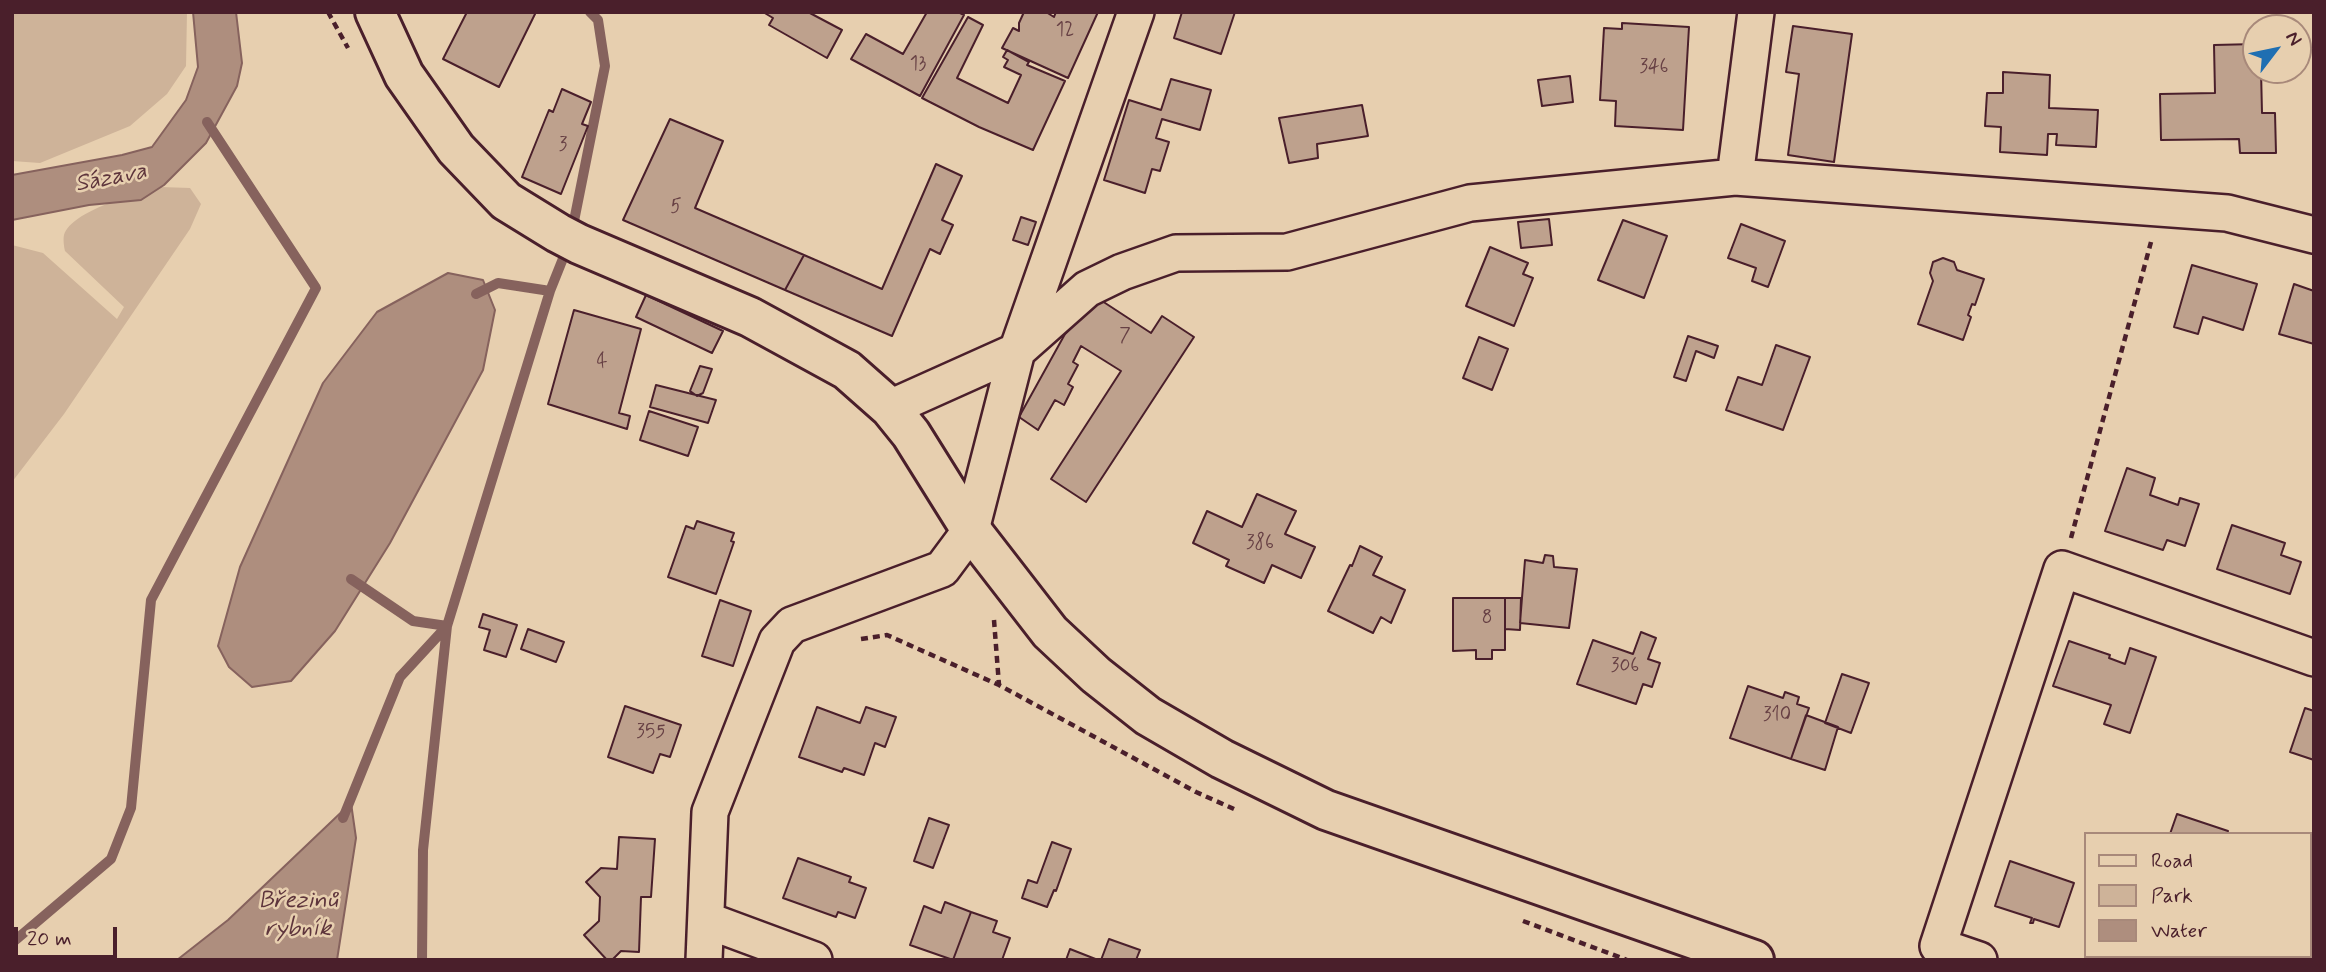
<!DOCTYPE html>
<html>
<head>
<meta charset="utf-8">
<style>
	body { margin:0 }
	#map { position:relative; width:2326px; height:972px; overflow:hidden; background:#e7cfaf; font-family:Mynerve,sans-serif }
	canvas { display:block }
	.frame { position:absolute; inset:0; border:14px solid #4a1f2b; pointer-events:none }
	.legend { position:absolute; left:2084px; top:832px; width:228px; height:126px; box-sizing:border-box; background:#e7cfaf; border:2px solid #a8897a; margin:0; padding:9px 12px; list-style:none; font-size:21px; color:#4a1f2b }
	.legend li { display:flex; align-items:center; gap:14px; height:35px }
	.legend b { width:35px; border:2px solid #a8897a }
	.north { position:absolute; left:2242px; top:14px; width:70px; height:70px; box-sizing:border-box; background:#e7cfaf; border:2px solid #a8897a; border-radius:50%; rotate:58deg; font-size:19px; font-weight:700; line-height:28px; text-align:center; color:#4a1f2b }
	.north::after { content:''; display:block; margin:auto; width:24px; height:32px; background:#1f6fb2; clip-path:polygon(50% 0,100% 100%,50% 72%,0 100%) }
	.scale { position:absolute; left:14px; top:927px; width:103px; height:32px; box-sizing:border-box; border:4px solid #4a1f2b; border-top:0; padding-left:9px; font-size:21px; line-height:24px; white-space:nowrap; color:#4a1f2b; -webkit-text-stroke:5px #e7cfaf; paint-order:stroke }
</style>
</head>
<body>
<div id="map">
<canvas width="2326" height="972"></canvas>
<div class="frame"></div>
<ul class="legend">
<li><b style="height:9px;background:#e7cfaf"></b>Road</li>
<li><b style="height:19px;background:#ceb399"></b>Park</li>
<li><b style="height:19px;background:#ae8e7e"></b>Water</li>
</ul>
<div class="north">N</div>
<div class="scale">20 m</div>
</div>
<script>
const g = document.querySelector('canvas').getContext('2d');
g.lineJoin = 'round';
function paint(path, color) { g.fillStyle = color; g.fill(path, 'evenodd'); }
function stroke(path, color, width, dash) { g.strokeStyle = color; g.lineWidth = width; g.lineCap = dash ? 'butt' : 'round'; g.setLineDash(dash || []); g.stroke(path); }
function label(font, color, halo, rows, align = 'center') {
  g.font = font + ' Mynerve,sans-serif'; g.lineWidth = 5; g.setLineDash([]); g.textBaseline = 'middle'; g.strokeStyle = halo; g.fillStyle = color; for (const [text, x, y, turn = 0] of rows) {
    g.save(); g.translate(x, y); g.rotate((+turn || 0) * Math.PI / 180); g.textAlign = isNaN(turn) ? turn : align; if (halo) g.strokeText(text, 0, 0); g.fillText(text, 0, 0); g.restore();
  }
}
paint(new Path2D(`
	M12 12H187L186 66 167 94 130 126 40 163 12 161Z
	M160 187 190 188 201 204 190 229 64 414 12 482V245L43 253 117 319 124 307 65 251C64 247 63 239 64 235 72 210 137 194 160 187Z`), '#ceb399');
const water = new Path2D(`
	M193 12H236L242 63 237 86 206 143 164 185 141 200 89 205 12 220V175L122 155 152 147 186 100 198 67Z
	M448 273 483 280 495 310 483 370 390 543 335 631 291 681 252 687 229 667 218 646 240 567 323 383 377 312Z
	M351 803 356 838 337 960H177L228 920Z`);
paint(water, '#ae8e7e');
stroke(water, '#86625d', 2);
stroke(new Path2D(`
	M476 294 498 283 550 291
	M351 579 413 621 447 626
	M343 818 400 677 447 626
	M12 943 111 859 131 808 151 600 316 288 207 122
	M422 960 423 850 447 626 550 291 570 241 605 66 598 20 590 12`), '#86625d', 10);
const building = new Path2D(`
	M467 12H536L499 87 443 59Z
	M763 12H808L842 30 827 58 769 25 773 18Z
	M927 12H958L964 15 920 96 851 59 866 34 903 54Z
	M1024 12H1046L1054 17 1056 12H1098L1068 78 1002 48 1013 28 1019 31V23Z
	M1182 12H1235L1221 54 1174 38Z
	M968 17 983 25 957 78 1008 103 1021 75 1004 67 1008 60 1003 57 1007 50 1029 62 1027 65 1065 81 1033 150 979 127 922 98Z
	M1622 23 1689 27 1683 130 1615 126 1616 101 1600 100 1604 28 1622 29Z
	M1793 26 1852 34 1834 162 1788 155 1799 74 1786 72Z
	M2256 44V70H2261L2262 113H2275L2276 153H2240L2239 139 2161 140 2160 94 2215 93 2214 45Z
	M2003 72 2050 75 2049 108 2098 110 2096 147 2056 145 2057 134H2048L2047 155 2000 152 2001 127 1985 126 1987 93H2003Z
	M1570 76 1573 102 1542 106 1538 80Z
	M1171 79 1211 90 1200 130 1162 119 1156 138 1169 142 1160 171 1152 169 1145 193 1104 180 1129 100 1161 110Z
	M562 89 591 102 582 124 588 126 561 194 522 177 549 110 553 112Z
	M1362 105 1368 136 1317 144 1318 158 1289 163 1279 118Z
	M670 119 723 141 695 208 804 255 785 290 623 220Z
	M936 164 962 176 942 220 953 225 940 254 930 249 892 336 785 290 804 255 882 289Z
	M1021 217 1036 222 1028 245 1013 240Z
	M1549 219 1552 245 1521 248 1518 222Z
	M1623 220 1667 236 1644 298 1598 280Z
	M1741 224 1785 241 1768 287 1752 281 1756 268 1728 258Z
	M1490 247 1528 263 1523 274 1533 278 1514 326 1466 306Z
	M1943 258 1954 262 1957 270 1984 279 1975 305 1972 304 1968 315 1971 317 1963 340 1918 324 1933 281 1930 273 1933 262Z
	M2192 265 2257 284 2243 330 2203 317 2198 334 2174 327Z
	M2294 284 2314 291V344L2279 334Z
	M646 295 723 331 712 353 636 317Z
	M1099 299 1151 333 1162 316 1194 337 1086 502 1051 479 1121 371 1081 346 1073 362 1078 365 1068 384 1073 387 1064 405 1055 400 1038 430 1019 417 1065 334Z
	M574 310 641 329 619 413 630 416 627 429 548 404Z
	M1688 336 1718 346 1714 358 1696 351 1686 381 1674 377Z
	M1479 337 1508 349 1492 390 1463 378Z
	M1776 345 1810 357 1783 430 1726 410 1738 377 1762 385Z
	M700 366 712 369 703 393 697 396 690 391Z
	M656 385 716 400 708 423 650 407Z
	M649 411 698 427 688 456 640 440Z
	M2127 468 2155 478 2150 495 2178 505 2180 498 2199 504 2185 546 2167 540 2163 550 2105 531Z
	M1257 494 1296 511 1285 534 1315 547 1301 578 1272 565 1264 583 1226 566 1229 560 1193 543 1207 511 1242 527Z
	M697 521 734 533 731 541 734 542 716 594 668 577 686 526 694 529Z
	M2232 525 2285 543 2281 555 2301 562 2290 594 2217 569Z
	M1360 546 1382 557 1373 575 1405 590 1391 623 1381 617 1373 633 1328 611 1350 565 1352 566Z
	M1545 555 1553 556 1554 567 1577 569 1569 628 1520 623 1525 560 1543 563Z
	M1453 598H1505V650H1492V659H1476V650L1453 651Z
	M1505 598H1521L1520 630 1505 629Z
	M720 600 751 611 733 666 702 656Z
	M483 614 517 625 506 657 484 650 490 630 479 627Z
	M528 629 564 642 556 662 521 649Z
	M1641 632 1656 638 1648 659 1660 663 1652 687 1643 684 1636 704 1577 684 1593 640 1633 654Z
	M2069 641 2110 655 2109 658 2125 664 2130 648 2156 657 2130 733 2104 724 2111 705 2053 686Z
	M1842 674 1869 683 1851 733 1825 723Z
	M1748 686 1783 698 1785 692 1799 697 1797 704 1809 708 1791 759 1730 738Z
	M625 706 681 725 670 757 660 754 653 773 608 757Z
	M817 707 860 723 866 707 896 717 885 747 875 743 864 775 844 768 842 772 799 757Z
	M2305 708 2314 711V760L2290 752Z
	M1806 715 1838 727 1825 770 1791 759Z
	M2177 814 2228 831 2227 834H2170Z
	M929 818 949 825 933 868 914 861Z
	M619 837 655 839 651 897H641L639 952 621 951 612 960H607L584 935 599 921 600 897 586 882 601 868 617 869Z
	M1052 842 1071 849 1056 891 1054 890 1047 907 1022 898 1028 880 1037 883Z
	M798 858 851 877 849 882 866 888 855 918 838 912 836 917 783 898Z
	M2010 861 2074 883 2059 927 2034 919 2033 923H2030L2032 918 1995 906Z
	M945 902 971 912 953 960 910 945 924 906 941 913Z
	M971 912 997 921 993 932 1010 938 1002 960H953Z
	M1109 939 1140 950 1136 960H1101Z
	M1070 949 1098 960H1066Z
	M2217 956H2304L2302 960H2216Z`);
paint(building, '#bea18d');
stroke(building, '#4a1f2b', 2);
const minor = new Path2D(`
	M1735 177 1756 12
	M890 408 1017 351 1087 289 1122 272 1176 253 1287 252 1470 203 1735 177 2227 213 2314 235
	M706 920 814 960
	M704 960 710 812 777 641 792 625 942 569 971 530 1017 351 1136 12
	M1979 960 1938 946 2062 569 2314 658`);
const primary = new Path2D(`
	M375 12 404 75 456 149 506 201 558 233 579 244 750 317 847 370 890 408 911 434 971 530 1050 632 1096 675 1148 716 1222 759 1326 810 1754 960`);
stroke(minor, '#4a1f2b', 40);
stroke(primary, '#4a1f2b', 44);
stroke(new Path2D(`
	M328 12 348 48
	M2071 538 2151 242
	M994 620 999 685
	M861 639 887 635 999 685 1196 792 1234 809
	M1523 921 1627 960`), '#4a1f2b', 4.5, [7, 5]);
stroke(minor, '#e7cfaf', 35);
stroke(primary, '#e7cfaf', 38);
label('19px', '#674044', null, [
	["12",1065,31],
	["13",918,65],
	["346",1654,68],
	["3",563,146],
	["5",676,208],
	["7",1125,337],
	["4",602,363],
	["386",1260,544],
	["8",1487,619],
	["306",1625,667],
	["310",1777,716],
	["355",651,733]
]);
label('italic 24px', '#5e353c', '#e7cfaf', [
	["Sázava",111,179,-11],
	["Březinů",298,902],
	["rybník",298,930]
]);
</script>
</body>
</html>
